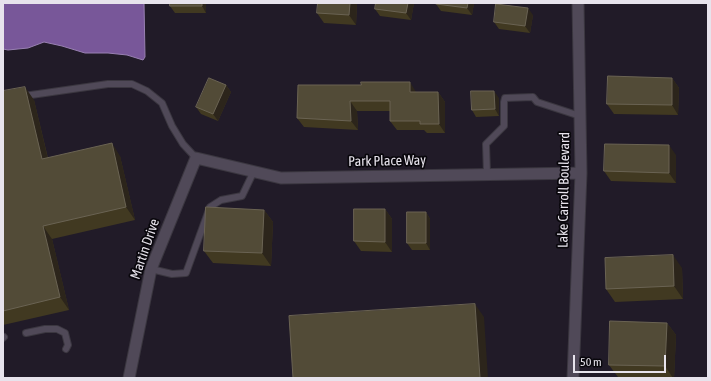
<!DOCTYPE html>
<html>
<head>
<meta charset="utf-8">
<style>
	body { margin:0 }
	#map { position:relative; width:711px; height:381px; overflow:hidden; background:#211b28; font-family:"Asap Condensed",sans-serif }
	canvas { display:block }
	.frame { position:absolute; inset:0; border:4px solid #e7e3ec; pointer-events:none }
	.scale { position:absolute; left:573px; top:355px; width:93px; height:18px; box-sizing:border-box; border:2px solid #e7e3ec; border-top:0; padding-left:5px; font-size:12px; line-height:14px; white-space:nowrap; color:#e7e3ec; -webkit-text-stroke:3px #09070c; paint-order:stroke }
</style>
</head>
<body>
<div id="map">
<canvas width="711" height="381"></canvas>
<div class="frame"></div>
<div class="scale">50 m</div>
</div>
<script>
const g = document.querySelector('canvas').getContext('2d');
g.lineJoin = 'round';
function paint(path, color) { g.fillStyle = color; g.fill(path, 'evenodd'); }
function stroke(path, color, width, dash) { g.strokeStyle = color; g.lineWidth = width; g.lineCap = dash ? 'butt' : 'round'; g.setLineDash(dash || []); g.stroke(path); }
function label(font, color, halo, rows, align = 'center') {
  g.font = font + ' "Asap Condensed",sans-serif'; g.lineWidth = 3.5; g.setLineDash([]); g.textBaseline = 'middle'; g.strokeStyle = halo; g.fillStyle = color; for (const [text, x, y, turn = 0] of rows) {
    g.save(); g.translate(x, y); g.rotate((+turn || 0) * Math.PI / 180); g.textAlign = isNaN(turn) ? turn : align; if (halo) g.strokeText(text, 0, 0); g.fillText(text, 0, 0); g.restore();
  }
}
const water = new Path2D(`
	M3 3H144L145 57 143 60 127 55 108 53H85L62 46 44 42 28 48 8 50 3 49Z`);
paint(water, '#785799');
stroke(water, '#9981b2', 1);
const service = new Path2D(`
	M24 96 108 84H132L147 91 162 103 172 126 183 144 196 158
	M487 174 486 144 504 126V102L505 98 533 97 537 102 580 116
	M151 269 172 274 186 273 210 207 221 200 242 196 254 171
	M26 333 45 329H57L65 333 68 345 66 349
	M3 338 4 337`);
const minor = new Path2D(`
	M129 378 151 269 196 158 281 178 581 173
	M573 378 581 173 578 3`);
stroke(service, '#3b3740', 8);
stroke(minor, '#3b3740', 13);
stroke(service, '#504958', 6);
stroke(minor, '#504958', 11);
paint(new Path2D(`
	M206 3V13H175L170 6Z
	M357 3 356 25 324 23 317 13Z
	M376 3H414L411 20 380 16 375 9Z
	M436 3H474L472 15 441 11 436 4Z
	M533 15 530 33 499 29 494 22Z
	M672 78 679 88 678 115 614 114 607 104Z
	M226 85 231 92 218 121 201 114 196 107Z
	M298 85 416 92H438L445 102V133H427L424 130H397L390 121V111H357L358 130 304 127 297 118Z
	M3 91 34 100 48 158 120 156 135 220 52 239 69 310 3 325Z
	M499 98V116L476 117 472 110Z
	M676 155V183L611 181 604 171Z
	M385 209 392 219V252L361 251 354 241Z
	M264 210 273 222 271 266 213 263 204 251Z
	M426 212 430 219V250H412L407 243Z
	M682 268 683 299 615 302 606 289Z
	M667 323 676 335 674 378 618 377 609 365Z`), '#413921');
paint(new Path2D(`
	M202 3H206V13L202 6Z
	M350 3H357L356 25 349 15Z
	M408 3H414L411 20 406 13Z
	M468 3H474L472 15 467 8Z
	M528 8 533 15 530 33 525 26Z
	M672 78 679 88 678 115 672 105Z
	M410 82 416 92H410Z
	M226 85 231 92 218 121 213 114Z
	M25 87 34 100 51 172 42 159Z
	M494 91 499 98V116L495 109Z
	M438 92 445 102V133L439 124Z
	M350 101 357 111 358 130 351 121Z
	M112 143 120 156 135 220 126 207Z
	M669 145 676 155V183L669 173Z
	M385 209 392 219V252L385 242Z
	M264 210 273 222 271 266 262 253Z
	M426 212 430 219V250L426 243Z
	M43 226 52 239 69 310 60 297Z
	M673 255 682 268 683 299 674 286Z
	M475 304 484 317 488 378H480Z
	M667 323 676 335 674 378H673L665 366Z`), '#2c251b');
const building = new Path2D(`
	M170 3H202V6H170Z
	M318 3H350L349 15 317 13Z
	M376 3H408L406 13 375 9Z
	M436 3H468L467 8 436 4Z
	M496 4 528 8 525 26 494 22Z
	M608 76 672 78V105L607 104Z
	M209 78 226 85 213 114 196 107Z
	M361 82H410V92H438L439 124H420V121H390V101H350L351 121 297 118 298 85H361Z
	M25 87 42 159 112 143 126 207 43 226 60 297 3 311V91Z
	M471 91H494L495 109 472 110Z
	M605 144 669 145V173L604 171Z
	M206 207 264 210 262 253 204 251Z
	M354 209H385V242L354 241Z
	M407 212H426V243H407Z
	M673 255 674 286 606 289 605 258Z
	M475 304 480 378H293L289 316Z
	M610 321 667 323 665 366 609 365Z`);
paint(building, '#524b37');
stroke(building, '#6a6353', 1);
label('14px', '#e7e3ec', '#09070c', [
	["Park Place Way",387,161,-1],
	["Lake Carroll Boulevard",564,190,-89],
	["Martin Drive",145,249,-71]
]);
</script>
</body>
</html>
